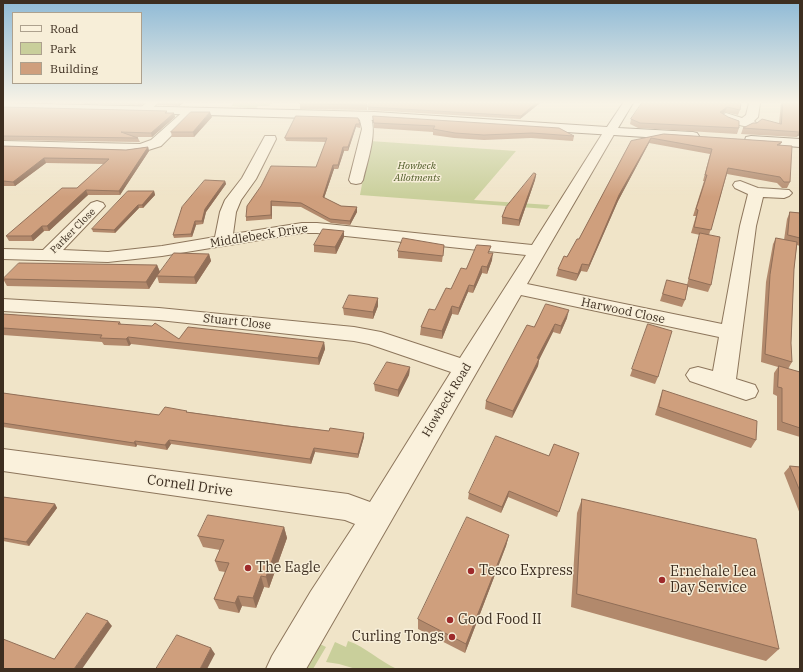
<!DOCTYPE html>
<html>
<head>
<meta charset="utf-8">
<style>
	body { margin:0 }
	#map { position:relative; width:803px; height:672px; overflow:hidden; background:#f0e4c8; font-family:"IBM Plex Serif",serif }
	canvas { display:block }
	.frame { position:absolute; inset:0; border:4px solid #3d2e20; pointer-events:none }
	.legend { position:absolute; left:12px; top:12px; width:130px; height:72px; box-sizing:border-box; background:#f7eed8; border:1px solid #ada18e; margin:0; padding:5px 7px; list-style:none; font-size:12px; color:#3d2e20 }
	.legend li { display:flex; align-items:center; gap:8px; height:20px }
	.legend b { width:20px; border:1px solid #ada18e }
</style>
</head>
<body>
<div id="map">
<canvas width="803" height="672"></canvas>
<div class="frame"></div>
<ul class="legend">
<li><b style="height:5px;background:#faf1dc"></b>Road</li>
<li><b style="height:11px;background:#c9cf9b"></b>Park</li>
<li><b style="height:11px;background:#cf9f7d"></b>Building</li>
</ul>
</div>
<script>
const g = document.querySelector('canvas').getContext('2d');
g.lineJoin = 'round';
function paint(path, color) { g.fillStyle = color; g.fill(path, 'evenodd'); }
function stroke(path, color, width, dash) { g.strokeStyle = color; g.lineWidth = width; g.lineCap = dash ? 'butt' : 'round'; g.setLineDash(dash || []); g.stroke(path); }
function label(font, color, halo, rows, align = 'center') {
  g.font = font + ' "IBM Plex Serif",serif'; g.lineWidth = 3; g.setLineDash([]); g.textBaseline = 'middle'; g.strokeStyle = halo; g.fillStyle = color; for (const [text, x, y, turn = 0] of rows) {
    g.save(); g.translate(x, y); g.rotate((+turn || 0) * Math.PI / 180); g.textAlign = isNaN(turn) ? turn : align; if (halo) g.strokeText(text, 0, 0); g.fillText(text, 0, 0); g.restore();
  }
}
paint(new Path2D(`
	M234 103H272L269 106H258L256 109 231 106Z
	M370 141 516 151 474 200 550 205 547 209 360 195Z
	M348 641C366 647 379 661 397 669H356L339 664 326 662 335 642 346 647Z
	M316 642 326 647 313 669H301Z`), '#c9cf9b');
const street = new Path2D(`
	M146 103H158L148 112H140L138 110Z
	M749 103H760L758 117 754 121 757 124 755 127C749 128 724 122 720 117L722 115 726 113 742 118 746 115Z
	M190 108 194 109 196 111 161 146 142 152 127 153 3 149V141L140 144 151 140 186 109Z
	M365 112 369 114C379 129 367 162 363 180L361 183 356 184 351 183 349 180 362 129 359 116 361 114Z
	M610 127 614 128 616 131 527 284 722 324 740 226 748 194 735 188 733 185 735 182 740 181 758 188 789 190 792 193 789 196 784 198 763 197 756 226 736 379 755 385 758 391 755 397 746 400 690 381 686 375 690 369 698 367 713 371 719 337 521 295 306 669H266L272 656 311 591 355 524 345 520 3 471V449L348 494 370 502 451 372 369 344 354 341 159 320 3 311V299L159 308 354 327 381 332 460 358 526 255 317 233H302L162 256 108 262 3 259V249L43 250 91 203 97 201 103 203 105 206 63 250 108 252 162 246 215 237 220 212 225 200 242 178 265 136H275L276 139 256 179 241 200 236 212 233 234 302 223H317L532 245 604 131 606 128Z`);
const secondary = new Path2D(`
	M3 103 375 112 607 127 623 103H633L618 128 693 132 697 133 699 136 697 139 693 140 375 120 3 109Z
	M751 136 800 139V147L746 143 745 140 746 137Z`);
stroke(street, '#8d765c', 2);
stroke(secondary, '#6f573f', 2);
paint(street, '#faf1dc');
paint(secondary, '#faf1dc');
paint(new Path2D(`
	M44 103H144L142 105Z
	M157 103H183L179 106 158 105Z
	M300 103 367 105V110L300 109Z
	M369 103H540L520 119 368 110V107Z
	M741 103 740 110 738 115 725 112 723 114 739 128 737 134 638 128 630 124 631 119Z
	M781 103H800V135L796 137 741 134 743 128 779 123Z
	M3 107 167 111V113H174L175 117 152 137H134L138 138 140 142 3 140Z
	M296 116 360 124V128L356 127 348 151H344L338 169H334L324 198 341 206 357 207V212L350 225 331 223 301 207 272 206V219L246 221V217L316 167 326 142 286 141 285 138Z
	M373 116 574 136 573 141 531 138 484 140 454 138 433 135V132L374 128Z
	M212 117 194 137H172L171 132Z
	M664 134 782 142 780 145 790 182 787 188H782L777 183 727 174 709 235 711 285 708 292 688 287 685 300 682 307 660 301 667 280 687 285 698 239 700 235 691 233 696 216H693L704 181H703L710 154 649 143 618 201 587 272 581 271 576 281 556 276 558 269 579 239 631 141Z
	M3 146 126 150 148 147 149 151 120 195H88L49 231H44L33 241H9L6 236 77 188 104 164 46 163 15 186H3Z
	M536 174 535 180 519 226 502 224V217Z
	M225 181 226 184 206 212 203 224 196 225 192 237 174 238 173 235Z
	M154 191 155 195 143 208H139L115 233 93 232 92 229Z
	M790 212 800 213V246L797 245 794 269 791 343 792 362 788 369 800 372V437L777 430V396L773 394 774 373 778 367 761 362 766 282 773 244 776 238 784 240 787 219Z
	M344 237 336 254 314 252V245Z
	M444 245 442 262 398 258V251Z
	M490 253 492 260 487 274 482 273 473 293 468 292 458 315 452 314 442 339 420 335 421 327 435 310 451 289Z
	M209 254 211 261 196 284 159 283 157 276 149 289 7 286 3 279 157 265 160 272Z
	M378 298V306L373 319 344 315 343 308Z
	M3 314 120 322 121 324 179 339 324 342 325 349 319 365 131 344 129 346 104 345 102 342 3 335Z
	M567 318 560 334 553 332 539 360 538 366 512 418 485 409 486 401 534 327Z
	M648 324 658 377 655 384 630 376Z
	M410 367 409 375 398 397 375 391 374 384Z
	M663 390 756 440 751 448 655 415 660 398Z
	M3 393 159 415 188 412 329 431 364 433V437L358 458 315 452 311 464 171 444 167 450 137 445 136 447 3 427Z
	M579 453 557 517 508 497 501 513 468 499 469 493 549 456Z
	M790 466 800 467V514L784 473Z
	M3 497 55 504 57 508 29 546 3 541Z
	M582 499 779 649 766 661 571 607 577 513Z
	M284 527 287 538 269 588 264 587 256 608 242 606 239 613 219 609 214 599 225 572 219 571 215 561 220 550 203 547 198 536Z
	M509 535 506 546 465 653 418 629V619Z`), '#b2896c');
paint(new Path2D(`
	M178 103H183L179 106Z
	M536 103H540L520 119 521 116Z
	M727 107 725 112 718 117 720 112Z
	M210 112 212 117 194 137 193 132Z
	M174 113 175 117 152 137 151 133Z
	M356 124V127L348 151V147Z
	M800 131V135L796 137 799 132Z
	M651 138 649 143 618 201 587 272 589 265 619 195Z
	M148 147 149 151 120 195 119 191Z
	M343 147 344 151 338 169V165Z
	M44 158 46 163 15 186 13 182Z
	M333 165 334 169 323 201V197Z
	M536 174 535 180 519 226V220Z
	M225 181 226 184 206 212 203 224 202 221 205 209Z
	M86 190 88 195 49 231 47 226Z
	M154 191 155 195 143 208 142 205Z
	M271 201 272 206V219L271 215Z
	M138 205 139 208 115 233 114 230Z
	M357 207V212L350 225V221Z
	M195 221 196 225 192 237 191 234Z
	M42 226 44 231 33 241 31 236Z
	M344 231V237L336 254 335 247Z
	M493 253 492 260 487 274V267Z
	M209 254 211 261 196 284 194 277Z
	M582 264 581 271 576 281 578 274Z
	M157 265 160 272 149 289 146 282Z
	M482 266V273L473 293 474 286Z
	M469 285 468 292 458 315 459 308Z
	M378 298V306L373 319V312Z
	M452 306V314L442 339V331Z
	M569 310 567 318 560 334 561 326Z
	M555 324 553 332 539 360 538 366 512 418 513 411 537 358Z
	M128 337 131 344 129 346 126 339Z
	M324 342 325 349 319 365 318 358Z
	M410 367 409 375 398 397V390Z
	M364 433V437L358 458V454Z
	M169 440 171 444 167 450 165 445Z
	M135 441 137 445 136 447 134 443Z
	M314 448 315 452 311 464 310 459Z
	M509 491 508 497 501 513 502 507Z
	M55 504 57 508 29 546 26 542Z
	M284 527 287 538 269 588 266 577Z
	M509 535 506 546 465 653 466 644Z
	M261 576 264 587 256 608 253 598Z
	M238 596 242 606 239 613 235 603Z
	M108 621 112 626 82 669H74Z
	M211 648 215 654 207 669H200Z`), '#916f58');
const building = new Path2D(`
	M300 103H366L367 105 300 104Z
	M369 103H536L521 116 368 107Z
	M642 103H741L740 110 727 107 720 112 728 117 739 121V128L640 123 631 119Z
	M783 103H800V131L799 132 743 128 753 123H757L762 119 781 124Z
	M3 107 167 111 165 113H174L151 133 121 132 138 138 3 136Z
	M191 112H210L193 132H171Z
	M296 116 358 118 360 124H356L348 147H343L338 165H333L323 197 341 206 357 207 350 221 330 219 301 203 271 201V215L246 217 247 206 261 186 271 166 316 167 327 138H285Z
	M373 116 559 128 574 136 532 133 484 135 455 133 433 129 435 126 374 123Z
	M664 134 782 142 777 145 792 146 790 182H784L780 177 728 168 711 230 694 227 698 210 696 209 707 175H705L712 149 651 138 619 195 589 265 582 264 578 274 558 269 564 256 567 257 577 239H579L631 141Z
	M3 146 126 150 148 147 119 191 86 190 47 226H42L31 236H6L62 188H77L109 159 44 158 13 182 3 181Z
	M534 173 536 174 519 220 502 217 506 207Z
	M205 180 225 181 205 209 202 221H195L191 234 173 235 182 207Z
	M128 191H154L142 205H138L114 230 92 229Z
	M790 212 800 213V238L788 235Z
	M323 229 344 231 335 247 314 245Z
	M700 233 720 237 711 285 689 279Z
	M403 238 444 245 443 256 398 251Z
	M776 238 797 242 794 269 791 343 792 362 765 354 770 275Z
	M477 245 491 246 488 253H493L487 267 482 266 474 286 469 285 459 308 452 306 442 331 421 327 429 309 435 310 446 288 451 289 461 268 466 269Z
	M174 253 209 254 194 277 157 276Z
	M19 263 157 265 146 282 3 279Z
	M667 280 688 285 685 300 663 294Z
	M349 295 378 298 373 312 343 308Z
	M546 304 569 310 561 326 555 324 537 358 539 359 513 411 486 401 527 325 534 327Z
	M3 314 120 322 118 324 152 326 155 323 179 339 188 327 324 342 318 358 128 337 126 339 100 338 102 335 3 328Z
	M648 324 672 331 658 377 632 369Z
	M387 362 410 367 398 390 374 384Z
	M779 366 800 372V428L782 422V388L778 387Z
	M663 390 757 421 756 440 659 407Z
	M3 393 159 415 165 407 187 411 186 412 287 426 329 431 330 428 364 433 358 454 314 448 310 459 169 440 165 445 135 441 134 443 3 423Z
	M496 436 549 456 554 444 579 453 559 512 509 491 502 507 469 493Z
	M790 466 800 467V491Z
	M3 497 55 504 26 542 3 538Z
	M582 499 756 539 779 649 577 594Z
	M208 515 284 527 266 577 261 576 253 598 238 596 235 603 214 599 229 563 215 561 224 540 198 536Z
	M467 517 509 535 466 644 418 619Z
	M87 613 108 621 74 669H3V639L54 659Z
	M177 635 211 648 200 669H156Z`);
paint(building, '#cf9f7d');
stroke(building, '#916f58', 1);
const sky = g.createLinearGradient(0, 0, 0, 197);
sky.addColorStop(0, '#8fbad6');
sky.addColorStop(0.52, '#f8f3e6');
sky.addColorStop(1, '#f8f3e600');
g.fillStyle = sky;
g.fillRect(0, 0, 803, 197);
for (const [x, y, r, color] of [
	[248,568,4,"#9e2a2b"],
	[471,571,4,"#9e2a2b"],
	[662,580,4,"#9e2a2b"],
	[450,620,4,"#9e2a2b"],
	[452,637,4,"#9e2a2b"]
]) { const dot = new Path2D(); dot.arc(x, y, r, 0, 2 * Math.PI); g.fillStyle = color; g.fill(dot); stroke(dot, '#f7eed8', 1.5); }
label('italic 10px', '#4d5a26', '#f7eed8', [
	["Howbeck",417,166],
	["Allotments",417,178]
]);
label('10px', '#3d2e20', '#f7eed8', [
	["Parker Close",73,231,-45]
]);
label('12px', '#3d2e20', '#f7eed8', [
	["Middlebeck Drive",259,236,-9],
	["Harwood Close",623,311,12],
	["Stuart Close",237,322,6],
	["Howbeck Road",447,400,-59]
]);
label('14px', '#3d2e20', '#f7eed8', [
	["Cornell Drive",190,486,8]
]);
label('14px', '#3d2e20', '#f7eed8', [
	["The Eagle",256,568],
	["Tesco Express",479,571],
	["Ernehale Lea",670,572],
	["Day Service",670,588],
	["Good Food II",458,620],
	["Curling Tongs",444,637,"right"]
], 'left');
</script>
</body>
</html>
